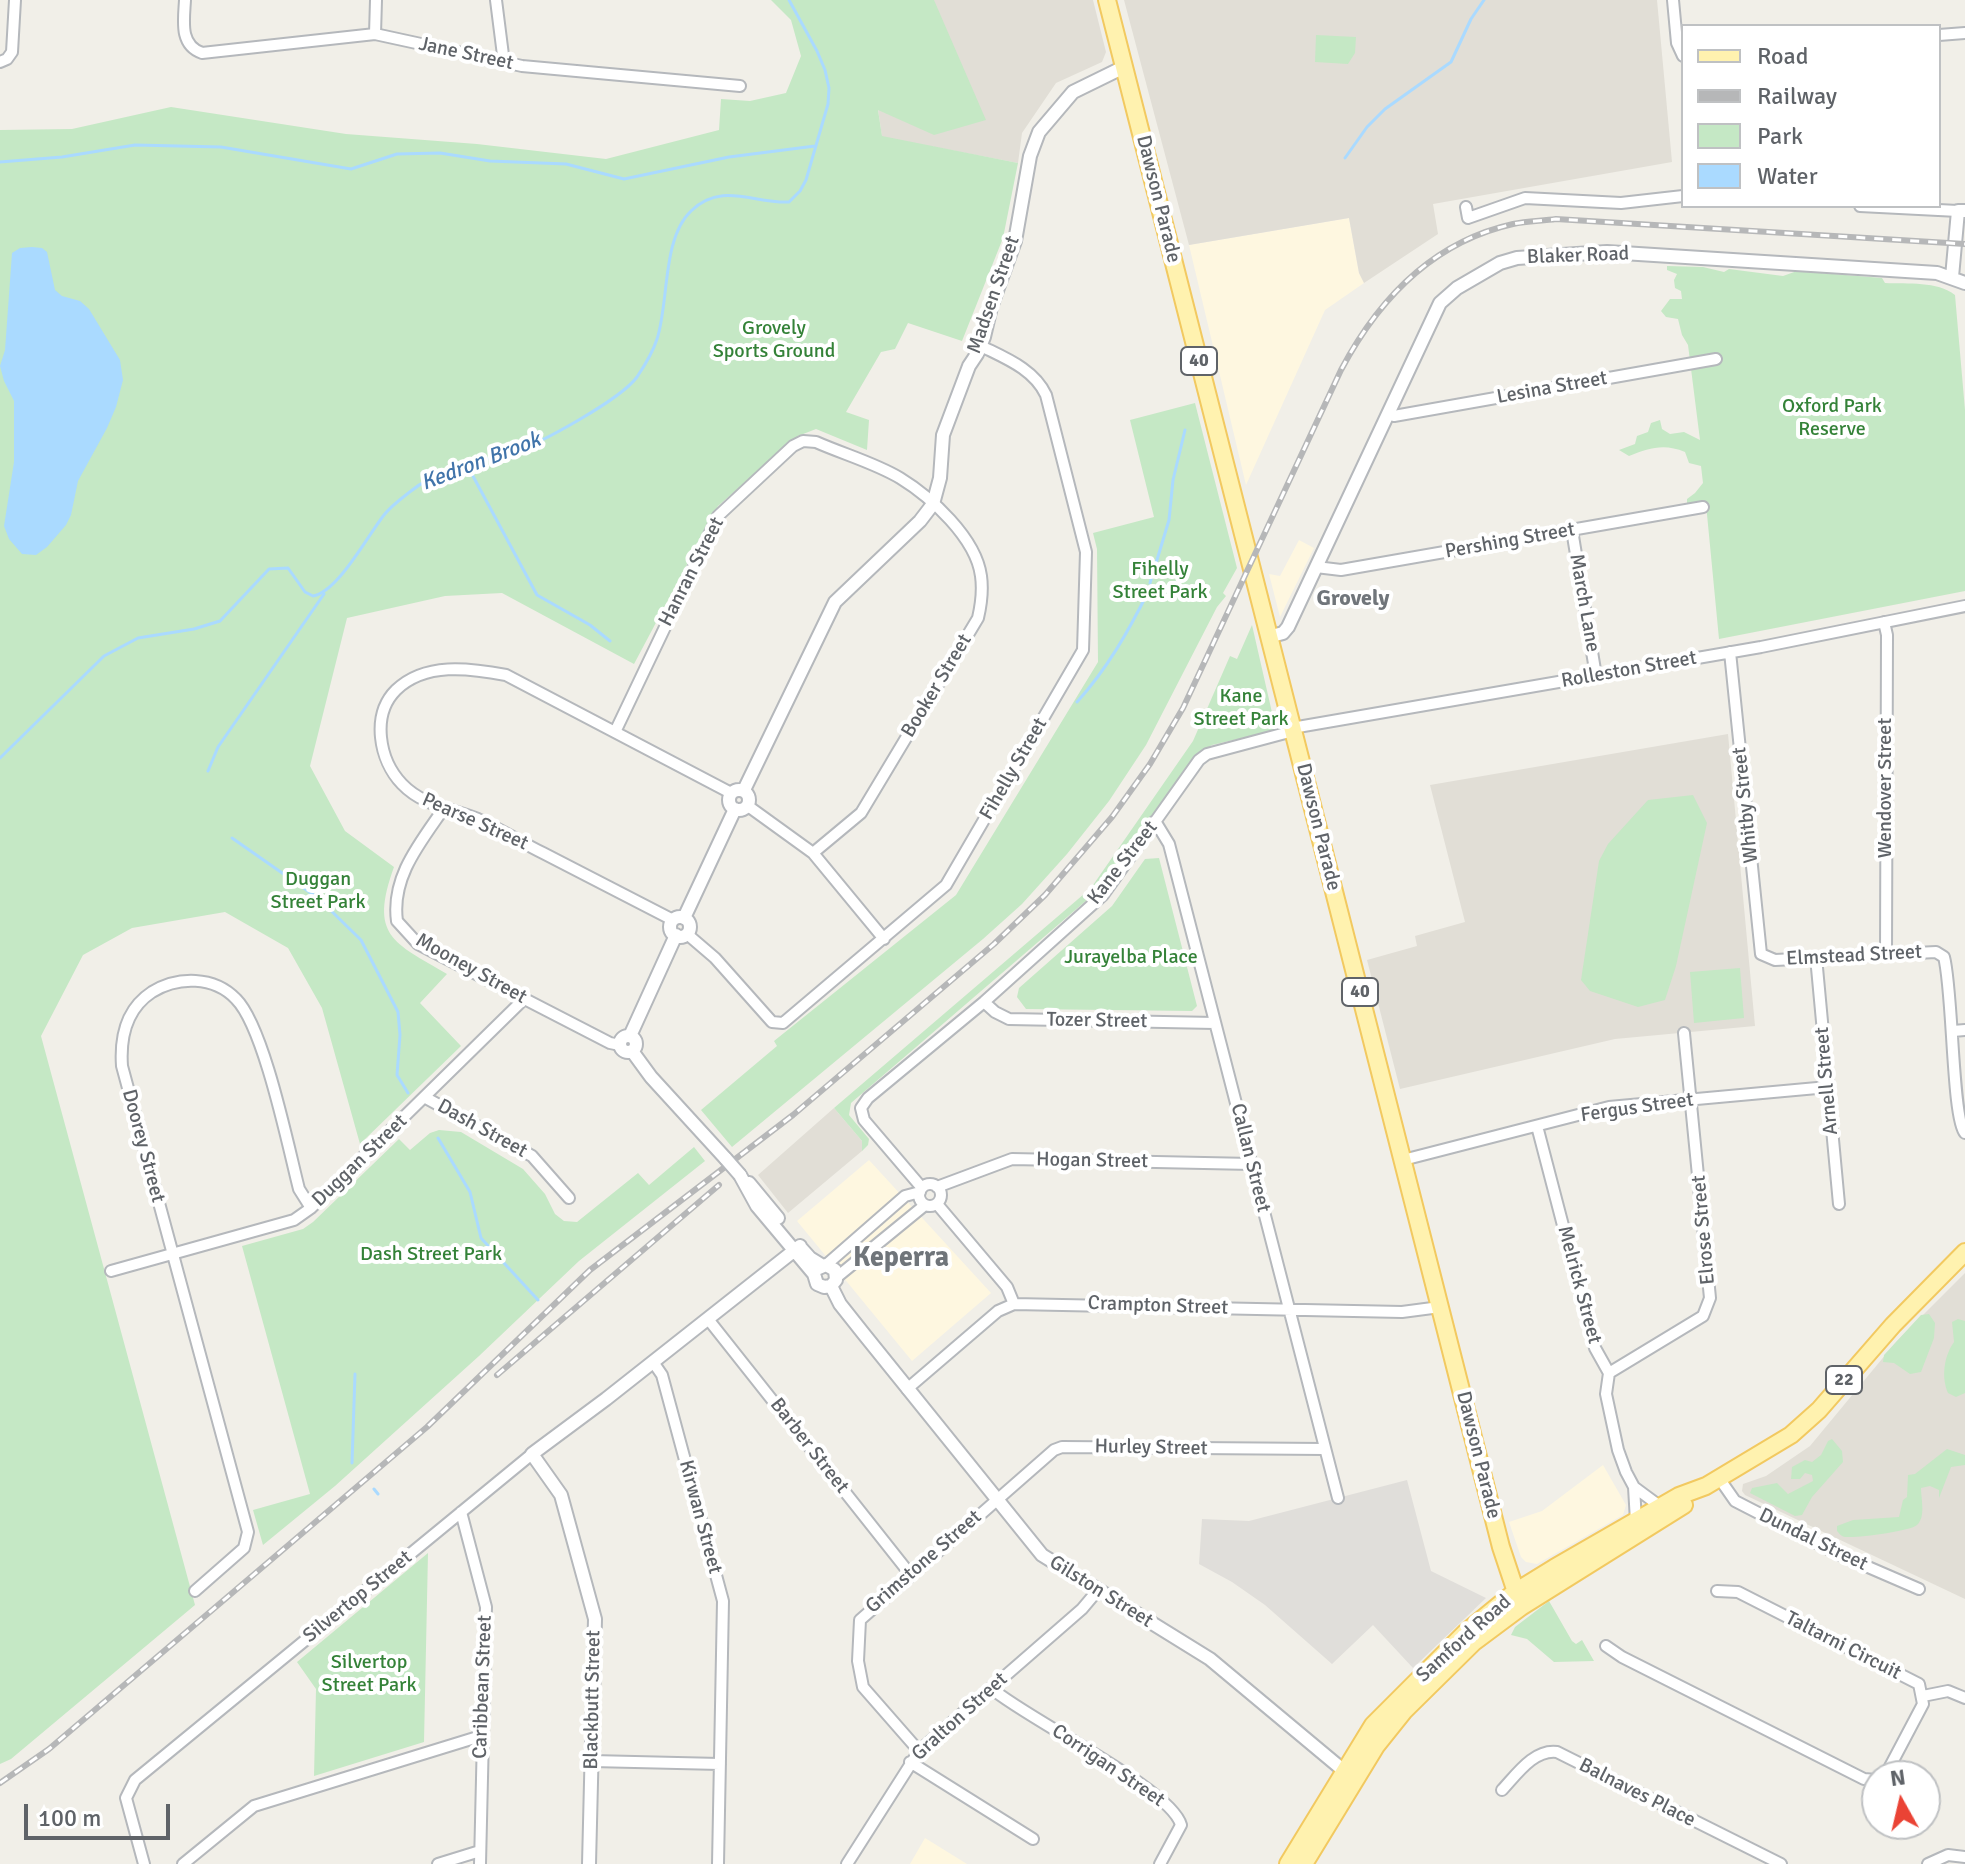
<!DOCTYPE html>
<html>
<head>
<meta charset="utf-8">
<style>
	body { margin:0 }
	#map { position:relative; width:1965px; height:1864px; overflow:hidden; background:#f1efe8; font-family:Signika,sans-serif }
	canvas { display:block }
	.legend { position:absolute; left:1681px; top:24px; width:260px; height:184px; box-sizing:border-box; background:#fff; border:2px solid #bfc1c3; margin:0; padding:10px 14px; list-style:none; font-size:24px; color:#5f6368 }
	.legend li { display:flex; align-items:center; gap:16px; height:40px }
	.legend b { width:40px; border:2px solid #bfc1c3 }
	.north { position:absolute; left:1861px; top:1760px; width:80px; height:80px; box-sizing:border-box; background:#fff; border:2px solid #bfc1c3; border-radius:50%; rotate:352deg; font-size:22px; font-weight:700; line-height:32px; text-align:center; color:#5f6368 }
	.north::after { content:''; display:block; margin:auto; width:28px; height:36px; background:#ea4335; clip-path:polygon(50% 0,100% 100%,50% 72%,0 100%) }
	.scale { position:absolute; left:24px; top:1804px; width:146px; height:36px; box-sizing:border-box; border:4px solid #5f6368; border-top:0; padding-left:10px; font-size:24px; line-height:28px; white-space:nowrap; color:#5f6368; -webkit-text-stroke:6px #fff; paint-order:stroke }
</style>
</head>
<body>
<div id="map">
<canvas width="1965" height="1864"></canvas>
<ul class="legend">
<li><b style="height:10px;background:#fff2af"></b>Road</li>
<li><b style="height:10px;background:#b6b7b8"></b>Railway</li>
<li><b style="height:22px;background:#c5e8c5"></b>Park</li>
<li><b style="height:22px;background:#aadaff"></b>Water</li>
</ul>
<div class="north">N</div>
<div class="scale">100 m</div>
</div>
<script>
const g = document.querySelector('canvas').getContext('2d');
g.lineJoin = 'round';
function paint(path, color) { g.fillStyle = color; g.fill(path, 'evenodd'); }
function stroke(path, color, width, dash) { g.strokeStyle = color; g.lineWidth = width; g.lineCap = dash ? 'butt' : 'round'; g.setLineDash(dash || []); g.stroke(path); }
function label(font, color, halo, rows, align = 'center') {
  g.font = font + ' Signika,sans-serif'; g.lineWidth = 8; g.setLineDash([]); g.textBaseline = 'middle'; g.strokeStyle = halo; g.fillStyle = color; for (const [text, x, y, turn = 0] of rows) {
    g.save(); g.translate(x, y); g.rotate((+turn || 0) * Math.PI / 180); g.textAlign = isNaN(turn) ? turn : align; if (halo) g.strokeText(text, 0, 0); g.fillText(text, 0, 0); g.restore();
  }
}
paint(new Path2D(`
	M1349 218 1359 273 1364 283 1325 310 1246 485 1189 245Z
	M1299 540 1314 548 1280 617 1269 574 1280 576Z
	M869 1160 991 1293 912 1361 797 1221Z
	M1603 1465 1626 1505 1623 1515 1537 1564 1526 1562 1521 1557 1509 1522 1542 1511Z
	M925 1838 967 1864H910Z`), '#fef7e0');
paint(new Path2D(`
	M1407 1480 1431 1571 1486 1598 1413 1668 1373 1625 1332 1664 1265 1605 1232 1582 1199 1564 1202 1519 1249 1521Z`), '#e0deda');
paint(new Path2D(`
	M834 0H1093L1106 52 1102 62 1056 83 1022 133 1018 163 882 137 878 109Z
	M1124 0H1657L1672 162 1433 204 1438 234 1364 283 1359 273 1349 218 1189 245Z
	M1728 734 1755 1026 1615 1039 1400 1089 1367 960 1417 946 1415 936 1465 922 1430 785Z
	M834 1108 862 1141V1151L788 1213 758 1175Z
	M1965 1273V1599L1745 1495 1742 1491 1743 1484 1766 1476 1810 1446 1896 1342Z`), '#e1ded6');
paint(new Path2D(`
	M771 0H934L986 120 934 135 878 110 882 136 1018 163 1003 238 962 341 908 323 895 349 881 352 846 412 869 420 867 450 816 429 798 436 718 506 634 664 502 593 445 596 347 618 310 766 345 831 394 867C369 936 393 942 447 974L420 1003 461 1046 360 1144 322 1008 288 948 225 912 132 928 83 955 41 1036 195 1605 11 1759 0 1764V130L72 129 171 107 346 134 477 144 606 159 719 130 721 99 750 101 786 93 801 56 791 20Z
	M1316 35 1356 37 1355 53 1348 64 1315 62Z
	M1667 266 1703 267 1724 272 1729 269 1783 276 1797 271 1882 278 1885 283C1908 284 1937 281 1955 295L1965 410V591L1719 639 1706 504H1687V499L1695 493 1703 483 1701 466 1689 463 1685 452C1664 443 1649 448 1629 456L1619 450 1635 444 1637 436 1648 432 1651 423 1660 420 1662 429 1670 434 1684 432 1700 440 1688 345 1682 335 1678 319 1666 317 1661 311 1670 299H1682L1681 291 1675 288 1674 280 1677 274 1667 270Z
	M1195 403 1237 568 1223 593 1226 596 1217 607 1146 745 1109 801 1067 854 1022 904 983 939 732 1147 701 1110 777 1046 774 1041 956 895 1098 662 1097 549 1093 533 1154 517 1130 420Z
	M1252 625 1276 730 1212 745 1195 755 1102 887 851 1103 849 1115 869 1139 868 1145 862 1151V1141L834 1108 1091 888 1193 741 1230 656 1237 659Z
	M1693 795 1707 823 1676 966 1665 1000 1638 1007 1590 991 1581 980 1599 861 1608 844 1648 800Z
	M1159 858 1197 1006 1192 1011 1026 1009 1017 997 1019 988 1112 906 1145 859Z
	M1740 968 1744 1018 1694 1023 1690 972Z
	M439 1130 461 1132 523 1169 545 1194 555 1214 564 1221 577 1222 638 1173 649 1185 694 1147 705 1161 579 1261 479 1356 335 1486 263 1545 253 1510 310 1494 242 1246 303 1229 313 1222 399 1139 410 1150 430 1133Z
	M1929 1314 1935 1323 1934 1338 1921 1372 1910 1374 1894 1363 1883 1362 1884 1355 1921 1315Z
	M1958 1319 1965 1321C1965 1346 1965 1368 1965 1393L1956 1397 1948 1393C1941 1377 1944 1356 1954 1342L1952 1322Z
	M1832 1439 1842 1451 1843 1462 1812 1497 1802 1515 1795 1516 1750 1493 1752 1488 1777 1483 1788 1494 1813 1481 1812 1475 1805 1473 1800 1479H1791L1792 1467 1805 1460 1812 1462 1821 1455 1828 1441Z
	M1947 1449 1965 1455V1465L1951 1467 1939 1498V1490L1930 1486 1921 1488C1921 1499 1926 1517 1917 1525 1911 1531 1857 1538 1848 1537 1841 1537 1841 1535 1837 1531V1526L1853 1520 1899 1517 1903 1500 1907 1497 1908 1475 1915 1474Z
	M428 1553 424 1742 314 1776 316 1689 297 1662Z
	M1549 1601 1572 1641 1576 1644 1582 1640 1594 1661 1554 1662 1527 1639 1511 1635 1515 1627Z`), '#c5e8c5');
paint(new Path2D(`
	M32 247 42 248 47 252 55 290 62 296 80 301 89 309 120 360 123 380 116 407 107 428 78 481 71 515 66 525 47 547 36 555 22 554 9 539 4 526 14 462V401L4 381 0 366 5 350 12 253 20 248Z`), '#aadaff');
stroke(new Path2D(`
	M1345 158 1367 127 1385 109 1451 62 1471 19 1484 0
	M0 162 62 157 135 145 221 147 351 169 397 154 440 153 490 161 566 164 624 179 729 157 815 146
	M467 465 537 595 590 625 610 641
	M1150 583 1169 520 1173 480 1185 430
	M1077 702C1107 669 1128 632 1148 592
	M0 758 104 656 138 638 194 629 220 621 269 569 288 568 305 592 313 596C338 592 368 535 384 515 391 506 402 498 411 491 438 469 480 461 513 452 540 444 621 399 637 377 645 365 653 352 657 339 669 303 662 238 691 211 722 181 754 204 789 202L800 191 806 180 828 104 829 88 825 70 817 51 789 0
	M208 771 218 747 324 594
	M232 838 318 898 361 940 398 1012 400 1035 397 1075 408 1093
	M438 1138 470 1192 481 1238 538 1300
	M352 1463 355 1374
	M374 1489 378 1494`), '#aadaff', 3);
const minor = new Path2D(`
	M185 0C184 20 179 45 202 53L375 34 522 66 740 86
	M496 0 504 63
	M1673 0 1677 43 1683 56
	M375 34 376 0
	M1939 35 1965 33
	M0 62 7 59 12 52 15 0
	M1860 206 1958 211
	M1466 207 1468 218 1525 198 1621 203 1683 196
	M1388 414 1394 416 1716 359
	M1572 530 1596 676
	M1316 567 1341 570 1703 507
	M1884 622 1887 635 1886 954
	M1730 652 1761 954 1775 960 1936 952 1944 957C1953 990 1952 1119 1965 1133
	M1292 728 1761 647 1965 606
	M615 732 718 516 793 446 803 441 816 442C843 454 875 463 900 478 931 497 976 538 981 576 983 590 981 605 978 618L861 813 813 853
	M748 806 813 853 884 939
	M444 808C420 843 391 877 397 921L418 944 610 1043 620 1045
	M1155 821 1169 844 1338 1498
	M673 920C630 898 586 875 543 853 521 842 500 829 478 819 451 808 423 806 402 784 379 760 371 715 396 690 425 662 469 668 506 675L731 793
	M687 934 715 958 772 1022 783 1023 946 885 1083 650 1086 552 1046 395C1034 369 1005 358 981 346
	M1816 957 1839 1204
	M984 1002 995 1012 1009 1019 1215 1023
	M1953 1031 1965 1030
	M426 1098 532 1156 569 1198
	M1537 1126 1595 1348 1609 1373 1606 1394 1618 1450 1626 1472 1634 1487 1661 1507
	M1403 1160 1609 1107 1828 1087
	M919 1195a11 11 0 1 1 22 0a11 11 0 1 1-22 0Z
	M937 1187 1012 1159 1252 1164
	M922 1188 864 1120 861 1108 868 1098 984 1002 1103 895 1199 760 1207 754 1293 731
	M937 1204 1007 1287 1014 1304
	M826 1265 905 1196 920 1192
	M111 1271 294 1220 311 1208 524 999
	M837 1277 925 1205
	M708 1319 910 1574
	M653 1362 662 1375 723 1601 718 1864
	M1609 1373 1703 1316 1710 1298 1684 1033
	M907 1389 998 1311 1014 1304 1402 1312 1440 1307
	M1719 1478 1735 1501 1838 1554 1919 1589
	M1634 1487 1636 1521
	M461 1512 486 1607 480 1864
	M195 1591 244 1548 248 1532 122 1066C120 1037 126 1009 152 992 178 976 214 976 236 999 264 1027 288 1146 299 1189L311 1208
	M1717 1591 1738 1592 1919 1684 1923 1704 1885 1776
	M1606 1646 1622 1657 1864 1779 1877 1780
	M991 1688C1025 1718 1172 1789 1181 1825L1160 1864
	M1923 1696 1948 1691 1965 1698
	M919 1751 863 1687 858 1661 860 1620 1054 1450 1062 1447 1325 1449
	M592 1761 720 1764
	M910 1762 1033 1839
	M1502 1790C1517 1774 1534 1749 1557 1752L1781 1864
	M144 1864 126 1798 135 1780 532 1454
	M183 1864 254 1806 481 1736
	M438 1864 480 1851
	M847 1864 919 1751 1082 1609 1098 1590
	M1928 1864 1948 1855 1965 1857`);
const tertiary = new Path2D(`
	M1952 277 1958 211H1965
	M1268 637 1283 633 1288 627 1440 303 1457 288 1500 263 1517 258 1607 252 1937 273 1965 283
	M729 800a10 10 0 1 1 20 0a10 10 0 1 1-20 0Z
	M744 790 835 602 920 521 933 504 940 478 943 435 969 366 977 354 984 337 991 307 1015 241 1030 156 1039 132 1073 92 1124 67
	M670 927a10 10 0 1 1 20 0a10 10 0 1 1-20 0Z
	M684 918 735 809
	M620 1044a8 8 0 1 1 16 0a8 8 0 1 1-16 0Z
	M630 1036 676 935
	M632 1051 651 1077 726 1159
	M740 1175 757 1206 814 1274 817 1284 824 1287 831 1286
	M749 1183 778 1218
	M801 1248 810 1258 823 1266
	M819 1268 826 1265 835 1270 836 1280 831 1286
	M831 1286 840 1304 863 1333 1042 1555 1210 1659 1349 1775
	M589 1864 595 1619 561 1495 532 1454 606 1399 800 1246`);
const primary = new Path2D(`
	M1107 0 1501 1547 1521 1607
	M1288 1864 1373 1725 1465 1633 1515 1592 1554 1568 1679 1496 1706 1486 1791 1435 1819 1410 1893 1325 1965 1252
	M1304 1864 1376 1746 1404 1711 1474 1642 1521 1607 1684 1505`);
stroke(minor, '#b5b8bc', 14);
stroke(tertiary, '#b5b8bc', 16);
stroke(primary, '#f2c960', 20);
stroke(minor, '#fff', 10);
stroke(tertiary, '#fff', 12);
stroke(primary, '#fff2af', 16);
const rail = new Path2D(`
	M497 1375 719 1185
	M0 1783 49 1749 427 1427 590 1270 793 1115 994 944 1045 895 1112 817 1150 764 1183 708 1341 370C1378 300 1432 242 1513 224 1527 221 1542 221 1556 219L1965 244`);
stroke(rail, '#b6b7b8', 6);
stroke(rail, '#fff', 3, [9]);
const tertiaryBridge = new Path2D(`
	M726 1159 740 1175`);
stroke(tertiaryBridge, '#b5b8bc', 16, []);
stroke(tertiaryBridge, '#fff', 12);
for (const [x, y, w] of [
	[1199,361,36],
	[1360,992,36],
	[1844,1380,36]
]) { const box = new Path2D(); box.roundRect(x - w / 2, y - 14, w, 28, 6); g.fillStyle = '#fff'; g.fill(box); stroke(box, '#5f6368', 2); }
label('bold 18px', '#5f6368', null, [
	["40",1199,361],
	["40",1360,992],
	["22",1844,1380]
]);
label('20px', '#5f6368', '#fff', [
	["Jane Street",466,54,12],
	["Dawson Parade",1158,199,76],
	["Blaker Road",1578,256,-2],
	["Madsen Street",994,295,-71],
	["Lesina Street",1552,388,-10],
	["Pershing Street",1510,541,-10],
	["Hanran Street",692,572,-63],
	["March Lane",1584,603,80],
	["Rolleston Street",1629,670,-10],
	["Booker Street",937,686,-59],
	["Fihelly Street",1014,769,-60],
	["Wendover Street",1886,788,-90],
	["Whitby Street",1746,805,-96],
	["Pearse Street",475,822,24],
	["Dawson Parade",1318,827,76],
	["Kane Street",1123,863,-52],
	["Elmstead Street",1854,956,-3],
	["Mooney Street",471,969,29],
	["Tozer Street",1097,1021,1],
	["Arnell Street",1827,1081,-95],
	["Fergus Street",1637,1108,-8],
	["Dash Street",482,1129,29],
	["Doorey Street",143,1146,75],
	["Callan Street",1250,1158,76],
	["Duggan Street",360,1161,-44],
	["Hogan Street",1092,1161,1],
	["Elrose Street",1704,1230,-95],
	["Melrick Street",1579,1285,75],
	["Crampton Street",1158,1306,2],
	["Barber Street",809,1446,52],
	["Hurley Street",1151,1448,1],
	["Dawson Parade",1478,1455,76],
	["Kirwan Street",700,1517,75],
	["Dundal Street",1813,1540,26],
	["Grimstone Street",924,1562,-41],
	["Gilston Street",1101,1592,32],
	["Silvertop Street",358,1597,-39],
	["Samford Road",1464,1639,-42],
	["Taltarni Circuit",1843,1646,27],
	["Caribbean Street",483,1687,-88],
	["Blackbutt Street",593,1700,-89],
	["Gralton Street",960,1717,-42],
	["Corrigan Street",1108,1766,34],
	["Balnaves Place",1637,1793,27]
]);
label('20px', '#348238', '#fff', [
	["Grovely",774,329],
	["Sports Ground",774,352],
	["Oxford Park",1832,407],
	["Reserve",1832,430],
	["Fihelly",1160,570],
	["Street Park",1160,593],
	["Kane",1241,697],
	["Street Park",1241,720],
	["Duggan",318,880],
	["Street Park",318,903],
	["Jurayelba Place",1131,958],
	["Dash Street Park",431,1255],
	["Silvertop",369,1663],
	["Street Park",369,1686]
]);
label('italic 22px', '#4174aa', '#fff', [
	["Kedron Brook",481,462,-21]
]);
label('bold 22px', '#70757a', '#fff', [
	["Grovely",1353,599]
]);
label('bold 28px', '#70757a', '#fff', [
	["Keperra",901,1259]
]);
</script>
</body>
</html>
